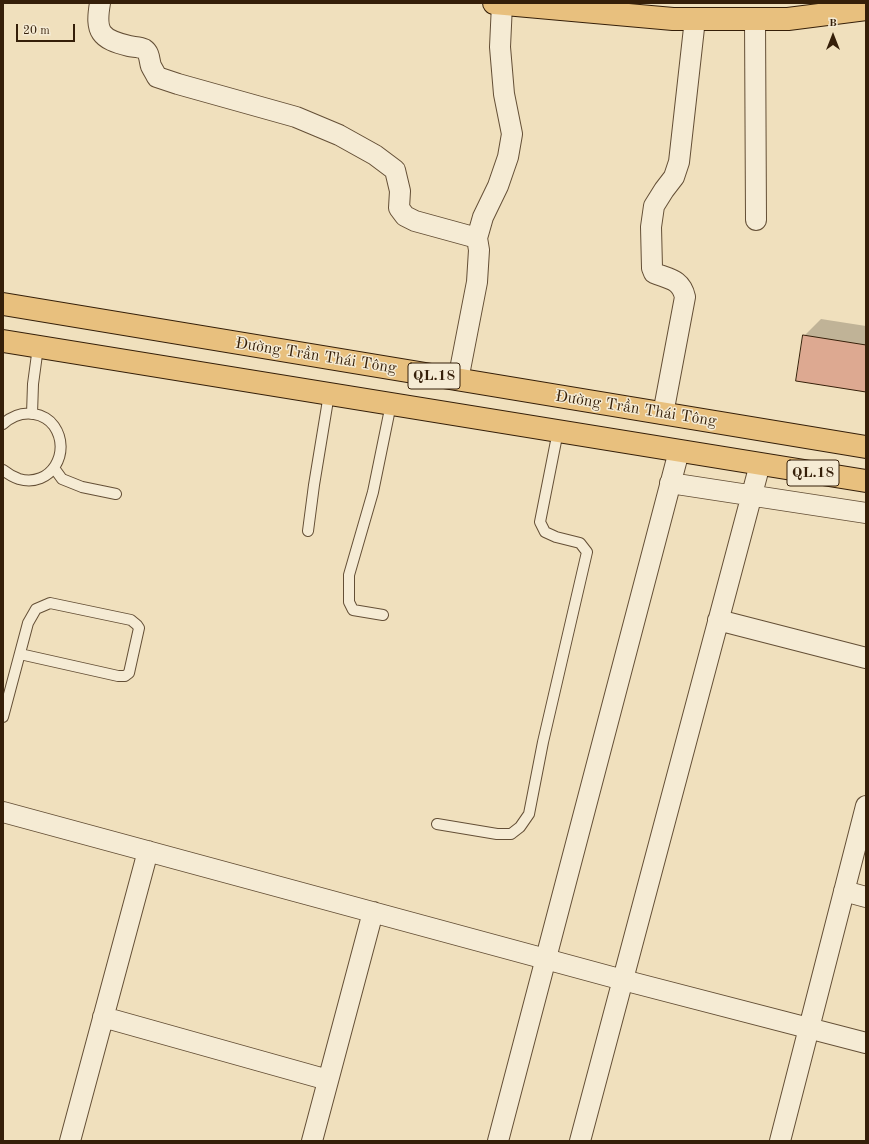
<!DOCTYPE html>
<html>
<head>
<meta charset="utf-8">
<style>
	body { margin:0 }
	#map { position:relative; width:869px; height:1144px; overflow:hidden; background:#f0e0bd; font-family:"Old Standard TT",serif }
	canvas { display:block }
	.frame { position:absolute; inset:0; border:4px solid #351f09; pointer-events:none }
	.north { position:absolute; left:813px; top:16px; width:40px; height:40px; -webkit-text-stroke:3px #f5ebd4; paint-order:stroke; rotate:0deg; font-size:11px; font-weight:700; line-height:16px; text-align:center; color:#351f09 }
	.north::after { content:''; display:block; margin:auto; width:14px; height:18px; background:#351f09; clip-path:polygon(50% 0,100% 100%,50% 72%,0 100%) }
	.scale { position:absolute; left:16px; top:24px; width:59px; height:18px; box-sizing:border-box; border:2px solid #351f09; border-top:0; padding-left:5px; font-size:12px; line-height:14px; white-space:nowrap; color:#351f09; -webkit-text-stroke:3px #f5ebd4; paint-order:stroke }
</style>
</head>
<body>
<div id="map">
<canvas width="869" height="1144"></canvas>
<div class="frame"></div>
<div class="north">B</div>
<div class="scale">20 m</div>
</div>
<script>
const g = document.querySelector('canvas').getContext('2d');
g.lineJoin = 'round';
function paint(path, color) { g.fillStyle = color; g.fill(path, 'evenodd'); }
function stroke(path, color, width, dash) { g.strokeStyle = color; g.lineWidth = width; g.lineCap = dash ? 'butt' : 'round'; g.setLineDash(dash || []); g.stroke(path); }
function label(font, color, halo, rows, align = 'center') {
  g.font = font + ' "Old Standard TT",serif'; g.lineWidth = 3; g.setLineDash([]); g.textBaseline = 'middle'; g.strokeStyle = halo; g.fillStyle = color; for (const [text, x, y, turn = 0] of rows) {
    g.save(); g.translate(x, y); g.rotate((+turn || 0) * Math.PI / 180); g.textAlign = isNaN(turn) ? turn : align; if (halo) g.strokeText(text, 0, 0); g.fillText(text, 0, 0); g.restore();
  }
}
paint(new Path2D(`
	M821 319 866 326V391L804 336Z`), '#0003');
const building = new Path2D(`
	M803 335 866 345V392L796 381Z`);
paint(building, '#dda991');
stroke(building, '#351f09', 1);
const lane = new Path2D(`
	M32 414 33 384 38 347
	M3 424C12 416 22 412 34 414 42 415 50 420 54 426 72 452 51 488 19 479 13 477 8 474 3 470
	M54 468 62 479 82 487 116 494
	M308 531 314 485 329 394
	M383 615 353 610 349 602V575L373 492 391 404
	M3 717 28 623 36 609 50 603 131 620 137 625 139 628 129 673 125 676H118L20 654
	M437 824 497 834H511L520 827 529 814 543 742 587 552 580 543 556 537 545 532 540 522 558 431`);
const street = new Path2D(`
	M100 3C95 32 100 39 129 46 133 47 140 47 144 49 150 53 149 60 151 66 153 70 155 73 157 77L178 84 296 117 339 135 375 155 395 170 400 191 399 208 405 216 415 221 477 238
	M755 19 756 220
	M458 380 477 282 479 250 477 238 483 217 498 186 508 157 512 134 504 94 500 47 502 4
	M663 414 685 297C681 279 669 279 654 273L652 268 651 227 654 206 664 190 674 177 679 162 695 19
	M670 483 866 513
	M718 620 866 658
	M3 812 623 980 866 1043
	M844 891 866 897
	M103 1017 328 1080
	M70 1141 148 851
	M312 1141 373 912
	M498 1141 679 451
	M580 1141 760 464
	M780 1141 866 806`);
const primary = new Path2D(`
	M494 3 673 19H788L866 9`);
const highway = new Path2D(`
	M3 304 866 447
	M3 341 866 481`);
stroke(lane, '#644f36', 12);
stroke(street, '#644f36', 22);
stroke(primary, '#351f09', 24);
stroke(highway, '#351f09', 24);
stroke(lane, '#f5ebd4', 10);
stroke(street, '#f5ebd4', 20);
stroke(primary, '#e8c07e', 22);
stroke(highway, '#e8c07e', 22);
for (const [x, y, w] of [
	[434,376,52],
	[813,473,52]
]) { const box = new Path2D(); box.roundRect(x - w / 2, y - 13, w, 26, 3); g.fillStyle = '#f5ebd4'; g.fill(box); stroke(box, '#351f09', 1); }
label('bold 15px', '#351f09', null, [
	["QL.18",434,376],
	["QL.18",813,473]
]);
label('16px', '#351f09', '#f5ebd4', [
	["Đường Trần Thái Tông",316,356,9],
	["Đường Trần Thái Tông",636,409,9]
]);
</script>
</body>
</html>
